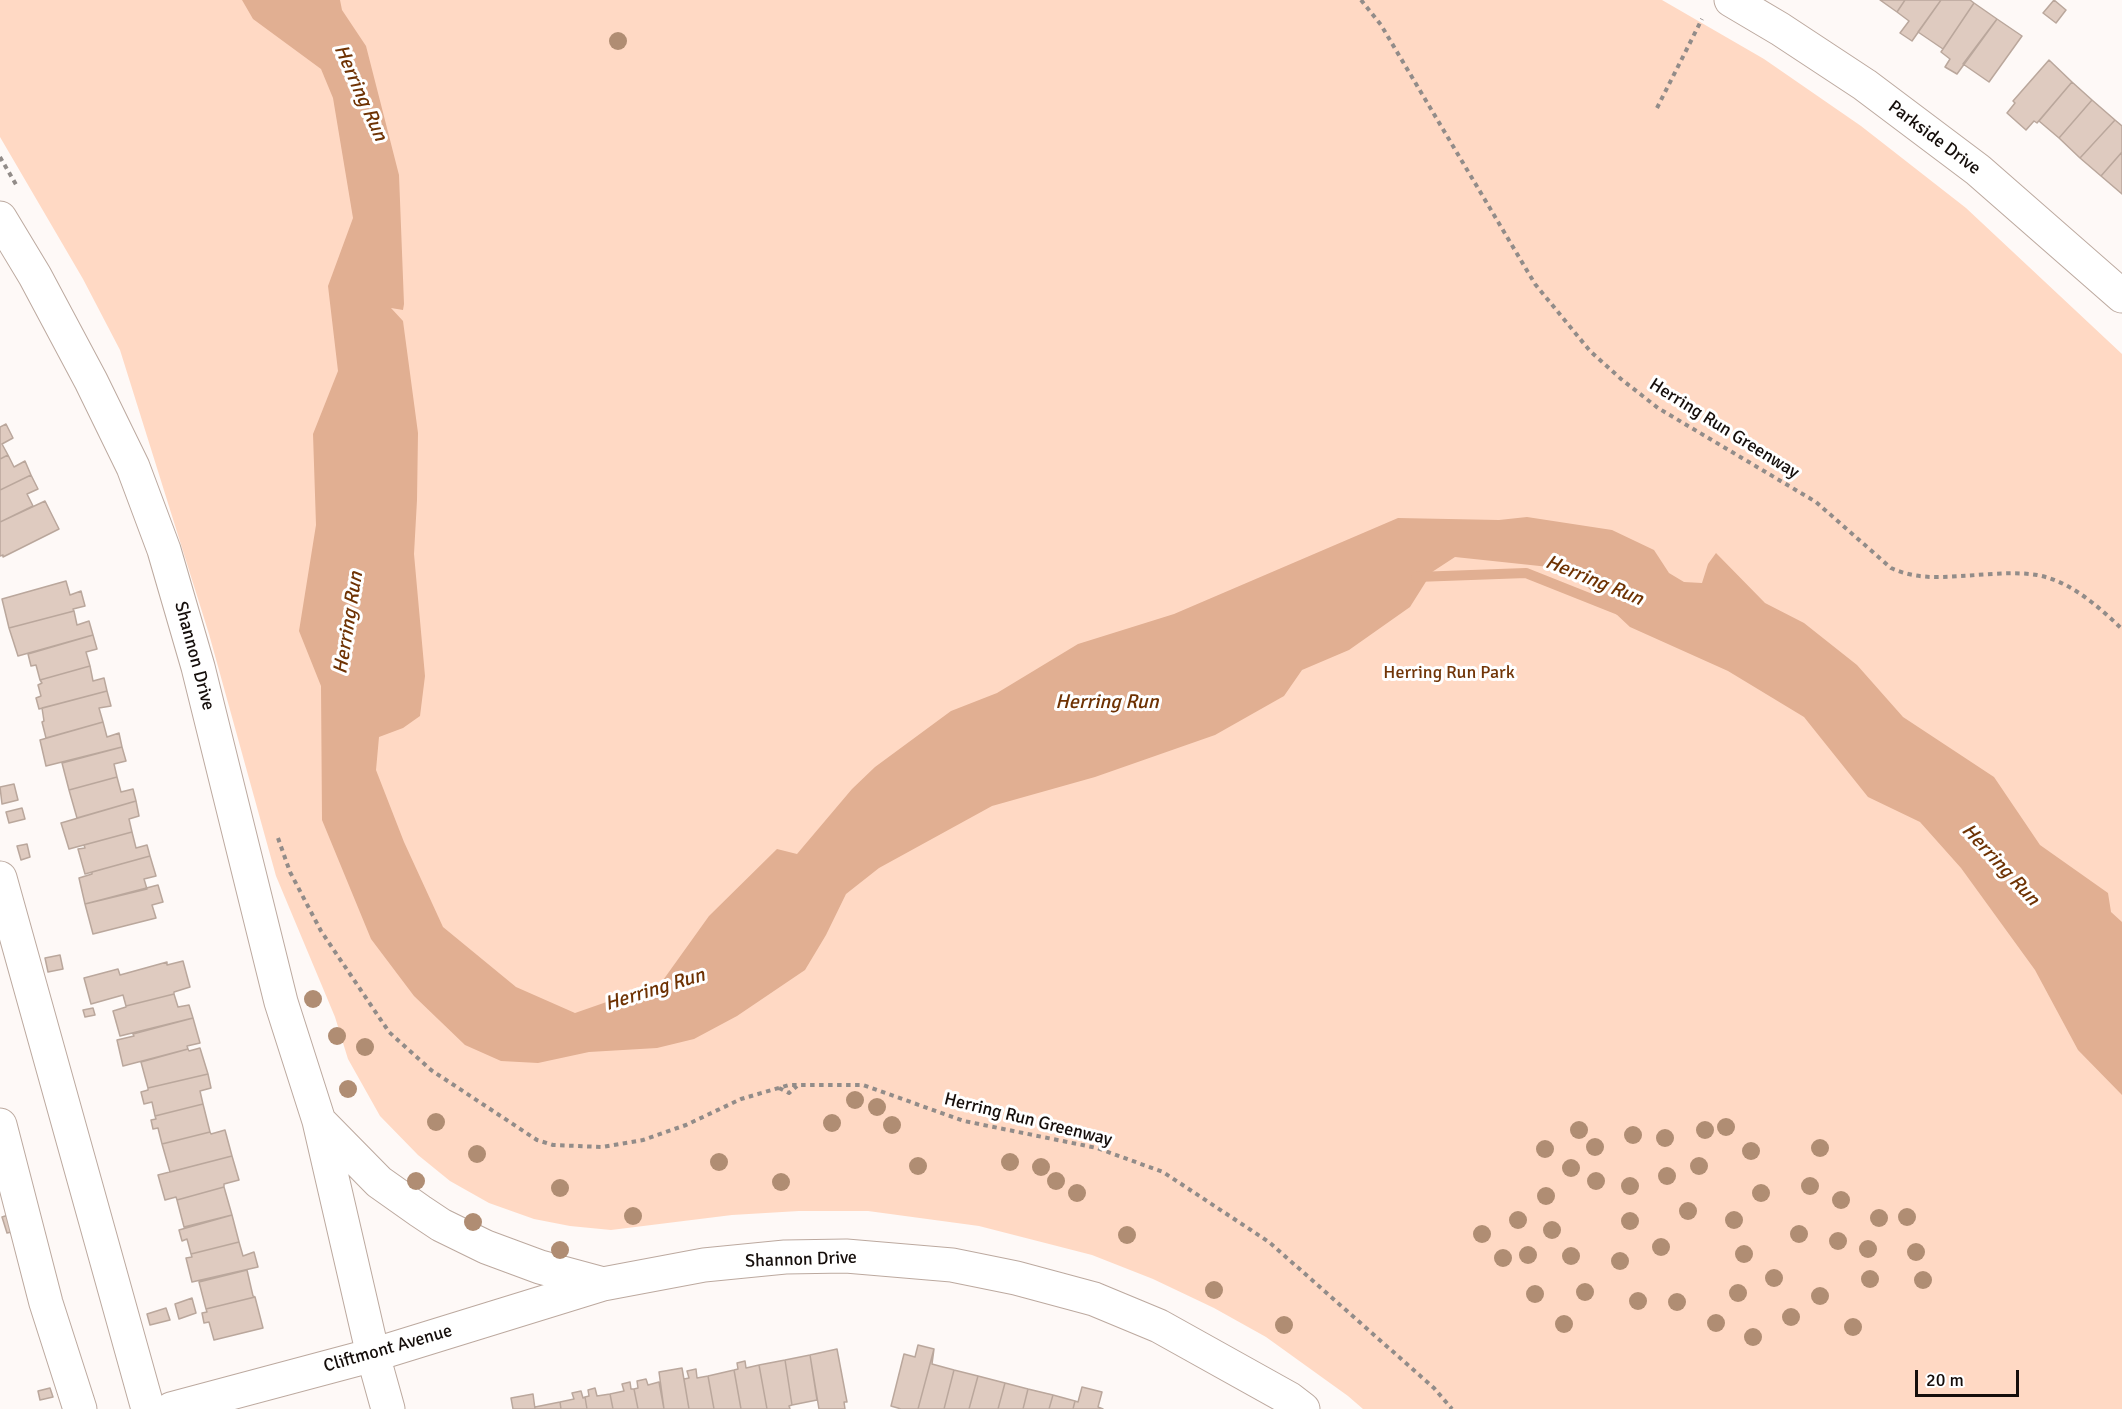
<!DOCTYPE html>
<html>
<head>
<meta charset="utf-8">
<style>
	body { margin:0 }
	#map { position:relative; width:2122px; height:1409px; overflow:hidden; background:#fef9f7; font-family:Signika,sans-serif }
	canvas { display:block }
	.scale { position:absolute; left:1915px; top:1370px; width:104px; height:27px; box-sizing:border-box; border:3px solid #150e0b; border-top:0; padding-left:8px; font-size:18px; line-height:21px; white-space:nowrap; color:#150e0b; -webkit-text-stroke:4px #fff; paint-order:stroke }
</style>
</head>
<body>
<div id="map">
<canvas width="2122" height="1409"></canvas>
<div class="scale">20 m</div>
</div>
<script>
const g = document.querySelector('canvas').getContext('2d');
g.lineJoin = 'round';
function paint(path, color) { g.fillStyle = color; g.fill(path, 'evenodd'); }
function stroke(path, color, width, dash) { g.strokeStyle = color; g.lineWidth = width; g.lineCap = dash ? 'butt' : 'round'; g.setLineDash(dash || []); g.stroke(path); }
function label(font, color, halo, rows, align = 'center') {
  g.font = font + ' Signika,sans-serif'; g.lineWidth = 6; g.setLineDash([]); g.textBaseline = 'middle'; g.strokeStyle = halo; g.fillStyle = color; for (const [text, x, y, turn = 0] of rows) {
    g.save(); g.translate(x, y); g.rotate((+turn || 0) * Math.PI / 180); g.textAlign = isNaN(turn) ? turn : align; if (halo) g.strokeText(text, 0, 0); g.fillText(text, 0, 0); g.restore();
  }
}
paint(new Path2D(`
	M0 0H1662L1764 59 1861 126 1966 208 2122 354V1409H1363L1348 1396 1266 1337 1214 1308 1153 1279 1092 1255 979 1226 868 1211H799L732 1215 611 1230 570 1226 534 1219 489 1203 450 1181 418 1155 380 1116 348 1059 335 1017 276 876 209 634 120 350 83 279 0 137Z`), '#ffd9c4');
paint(new Path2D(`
	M242 0H340L342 10 366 46 399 175 404 304 403 310 391 308 403 321 418 433 417 500 414 554 425 676 420 716 403 728 379 737 376 770 404 842 443 927 516 987 575 1013 661 983 709 916 777 849 797 854 852 789 875 767 951 711 997 693 1078 644 1174 614 1398 518 1499 520 1527 517 1612 530 1654 550 1669 573 1684 582 1702 583 1708 564 1716 553 1765 603 1804 623 1857 665 1903 717 1994 777 2040 845 2108 893 2111 912 2122 922V1095L2078 1050 2035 970 1961 868 1920 822 1868 797 1804 717 1728 671 1630 627 1568 569 1455 557 1432 572 1410 607 1349 650 1302 670 1284 696 1215 735 1095 777 992 806 879 868 846 894 826 935 805 970 737 1016 694 1039 657 1048 589 1052 538 1063 501 1061 465 1045 414 996 371 939 322 820 321 686 299 631 316 525 313 434 338 371 328 286 353 218 333 98 321 69 253 19Z`), '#e1af92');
stroke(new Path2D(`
	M1416 577 1526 573 1619 610`), '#e1af92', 10);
const building = new Path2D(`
	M1880 0H1905L1897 12Z
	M1905 0H1941L1912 41 1900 33 1909 21 1897 12Z
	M1941 0H1970L1974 3 1943 49 1918 32Z
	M2054 0 2066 10 2056 23 2043 13Z
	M1974 3 1997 19 1957 74 1945 67 1950 59 1941 52Z
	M1997 19 2022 36 1989 82 1963 64Z
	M2049 60 2072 82 2037 123 2034 121 2026 130 2007 113 2015 103 2013 101Z
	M2072 82 2092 100 2059 138 2039 121Z
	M2092 100 2115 120 2080 158 2059 138Z
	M2115 120 2122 126V152L2101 176 2080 158Z
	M2122 152V194L2101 176Z
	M6 424 13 438 2 444 8 455 0 459V427Z
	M8 455 14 467 25 461 31 475 0 490V459Z
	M31 475 38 489 27 494 33 506 0 522V490Z
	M45 501 59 529 3 557V555L0 556V522Z
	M66 581 70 595 81 591 85 606 73 609 74 611 9 628 2 599Z
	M74 611 77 625 89 621 93 635 18 656 9 628Z
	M93 635 97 649 86 652 90 666 40 680 36 665 31 666 28 654Z
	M90 666 93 681 104 678 107 691 39 709 36 698 41 696 38 685 42 683 40 680Z
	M107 691 111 706 99 708 103 722 46 738 42 722 44 721 42 708Z
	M103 722 107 737 119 733 122 747 46 766 40 740Z
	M122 747 126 761 114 764 117 777 69 790 62 763Z
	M117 777 121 792 133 789 136 801 77 818 69 790Z
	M14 784 18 800 2 804 0 787Z
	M136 801 139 816 129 819 132 832 69 849 61 823Z
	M22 808 25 819 9 823 6 812Z
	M132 832 136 848 147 845 150 856 85 874 78 849 85 848 84 845Z
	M27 844 30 857 21 860 17 846Z
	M150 856 156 876 144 879 147 889 85 904 79 878 92 874V872Z
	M158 885 163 902 152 905 156 918 93 934 85 904Z
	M60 955 63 969 48 972 45 958Z
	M183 961 190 987 174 992V994L126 1006 123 995 91 1004 84 978 118 969 120 975 167 962V965Z
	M174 994 178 1007 189 1005 193 1018 120 1036 113 1011 126 1007V1006Z
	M93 1008 95 1015 85 1017 83 1010Z
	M193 1018 200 1043 187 1046 188 1049 123 1066 117 1040 134 1036 133 1034Z
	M200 1048 208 1074 148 1088 141 1062 188 1049 189 1051Z
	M208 1074 211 1088 200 1091 203 1104 155 1116 152 1102 144 1104 141 1092 148 1090V1088Z
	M203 1104 210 1132 162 1144 158 1128 153 1129 151 1120 156 1119 155 1116Z
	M225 1130 232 1156 170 1172 162 1144 210 1132 211 1134Z
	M232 1156 239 1180 224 1184V1187L177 1200 176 1197 165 1200 158 1175Z
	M224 1187 232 1215 184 1227 177 1200Z
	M15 1213 20 1230 7 1233 2 1217Z
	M232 1215 239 1242 191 1254 187 1239 182 1241 179 1230Z
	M239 1242 243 1256 254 1252 258 1267 192 1282 186 1258 192 1257 191 1254Z
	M247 1270 253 1296 255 1297 206 1309 199 1282Z
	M255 1297 263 1328 214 1340 209 1322 204 1323 202 1313 207 1312 206 1309Z
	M192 1298 196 1313 179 1319 175 1304Z
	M166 1308 170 1320 150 1325 147 1314Z
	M918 1345 934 1349 918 1409H901L891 1406 904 1354 915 1357Z
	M837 1349 847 1402H844L845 1409H819L810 1355Z
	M934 1349 932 1364 954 1370 944 1409H918Z
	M810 1355 817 1400 792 1405 785 1360Z
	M785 1360 792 1405 789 1406 790 1409H767L759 1365Z
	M745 1361 746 1368 759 1365 767 1409H741L734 1370 738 1369 737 1363Z
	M682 1368 689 1409H664L659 1372Z
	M696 1369 697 1378 708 1376 714 1409H689L684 1379 689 1378 687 1371Z
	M734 1370 741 1409H714L708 1376Z
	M954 1370 978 1376 969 1409H944Z
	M978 1376 1005 1383 998 1409H969Z
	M646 1379 648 1385 659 1382 664 1409H638L634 1389 638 1388 637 1381Z
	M630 1382 631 1389H634L638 1409H613L610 1394 624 1391 622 1384Z
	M1005 1383 1028 1389 1023 1409H998Z
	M1082 1387 1102 1392 1098 1407 1103 1409H1073L1075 1401 1078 1402Z
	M50 1388 53 1397 40 1400 38 1391Z
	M595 1388 597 1396 610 1394 613 1409H587L585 1397 589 1396 588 1390Z
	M1028 1389 1053 1395 1049 1409H1023Z
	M581 1391 583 1398 585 1397 587 1409H561L560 1402 574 1399 572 1393Z
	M533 1394 535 1409H513L511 1398Z
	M1053 1395 1075 1401 1073 1409H1049Z
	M560 1402 561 1409H535V1407Z`);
paint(building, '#dfcbc0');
stroke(building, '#baa79c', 1.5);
const minor = new Path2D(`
	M1731 0 1780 29 1865 85 1978 170 2122 296
	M0 218 35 276 91 381 133 467 164 550 198 667 281 1002 319 1121 373 1355 388 1409
	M0 878 148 1409
	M319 1121 379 1182 420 1211 441 1225 486 1247 540 1267 603 1284 704 1265 785 1257 846 1256 952 1265 1016 1278 1094 1299 1159 1326 1290 1399 1303 1409
	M0 1125 46 1303 80 1409
	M171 1409 373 1355 603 1284`);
stroke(minor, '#bca99f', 35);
stroke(new Path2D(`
	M1361 0 1381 25 1535 284 1590 351 1621 379 1658 408 1816 502 1891 568C1913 578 1934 578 1959 576 1984 575 2012 571 2037 575 2070 581 2098 606 2122 629
	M1657 108 1702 19
	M0 157 18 188
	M278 838 290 872 321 931 389 1032 431 1070 537 1140 553 1145 602 1147 643 1140 686 1125 741 1099 789 1085H863L964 1121 1097 1148 1163 1172 1269 1242 1434 1388 1452 1409
	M779 1088 789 1093 797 1086`), '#928c89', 4, [4.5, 4.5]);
stroke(minor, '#fff', 33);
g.fillStyle = '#b08d73';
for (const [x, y] of [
	[618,41],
	[313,999],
	[337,1036],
	[365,1047],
	[348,1089],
	[855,1100],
	[877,1107],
	[436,1122],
	[832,1123],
	[892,1125],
	[1726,1127],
	[1579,1130],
	[1705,1130],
	[1633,1135],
	[1665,1138],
	[1595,1147],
	[1820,1148],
	[1545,1149],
	[1751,1151],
	[477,1154],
	[719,1162],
	[1010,1162],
	[918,1166],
	[1699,1166],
	[1041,1167],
	[1571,1168],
	[1667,1176],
	[416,1181],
	[1056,1181],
	[1596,1181],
	[781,1182],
	[1630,1186],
	[1810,1186],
	[560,1188],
	[1077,1193],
	[1761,1193],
	[1546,1196],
	[1841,1200],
	[1688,1211],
	[633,1216],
	[1907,1217],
	[1879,1218],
	[1518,1220],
	[1734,1220],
	[1630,1221],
	[473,1222],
	[1552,1230],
	[1482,1234],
	[1799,1234],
	[1127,1235],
	[1838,1241],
	[1661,1247],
	[1868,1249],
	[560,1250],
	[1916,1252],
	[1744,1254],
	[1528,1255],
	[1571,1256],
	[1503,1258],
	[1620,1261],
	[1774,1278],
	[1870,1279],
	[1923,1280],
	[1214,1290],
	[1585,1292],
	[1738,1293],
	[1535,1294],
	[1820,1296],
	[1638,1301],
	[1677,1302],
	[1791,1317],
	[1716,1323],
	[1564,1324],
	[1284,1325],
	[1853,1327],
	[1753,1337]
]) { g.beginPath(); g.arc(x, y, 9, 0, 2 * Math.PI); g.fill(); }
label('18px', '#150e0b', '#fff', [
	["Parkside Drive",1934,138,37],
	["Herring Run Greenway",1724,429,32],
	["Shannon Drive",194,656,75],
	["Herring Run Greenway",1028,1120,14],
	["Shannon Drive",801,1260,-2],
	["Cliftmont Avenue",388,1349,-16]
]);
label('18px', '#713507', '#fff', [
	["Herring Run Park",1449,673]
]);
label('italic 20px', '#6e3203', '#fff', [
	["Herring Run",360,93,66],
	["Herring Run",1594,581,22],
	["Herring Run",349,623,-81],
	["Herring Run",1107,703],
	["Herring Run",2000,865,47],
	["Herring Run",655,990,-17]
]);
</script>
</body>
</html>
